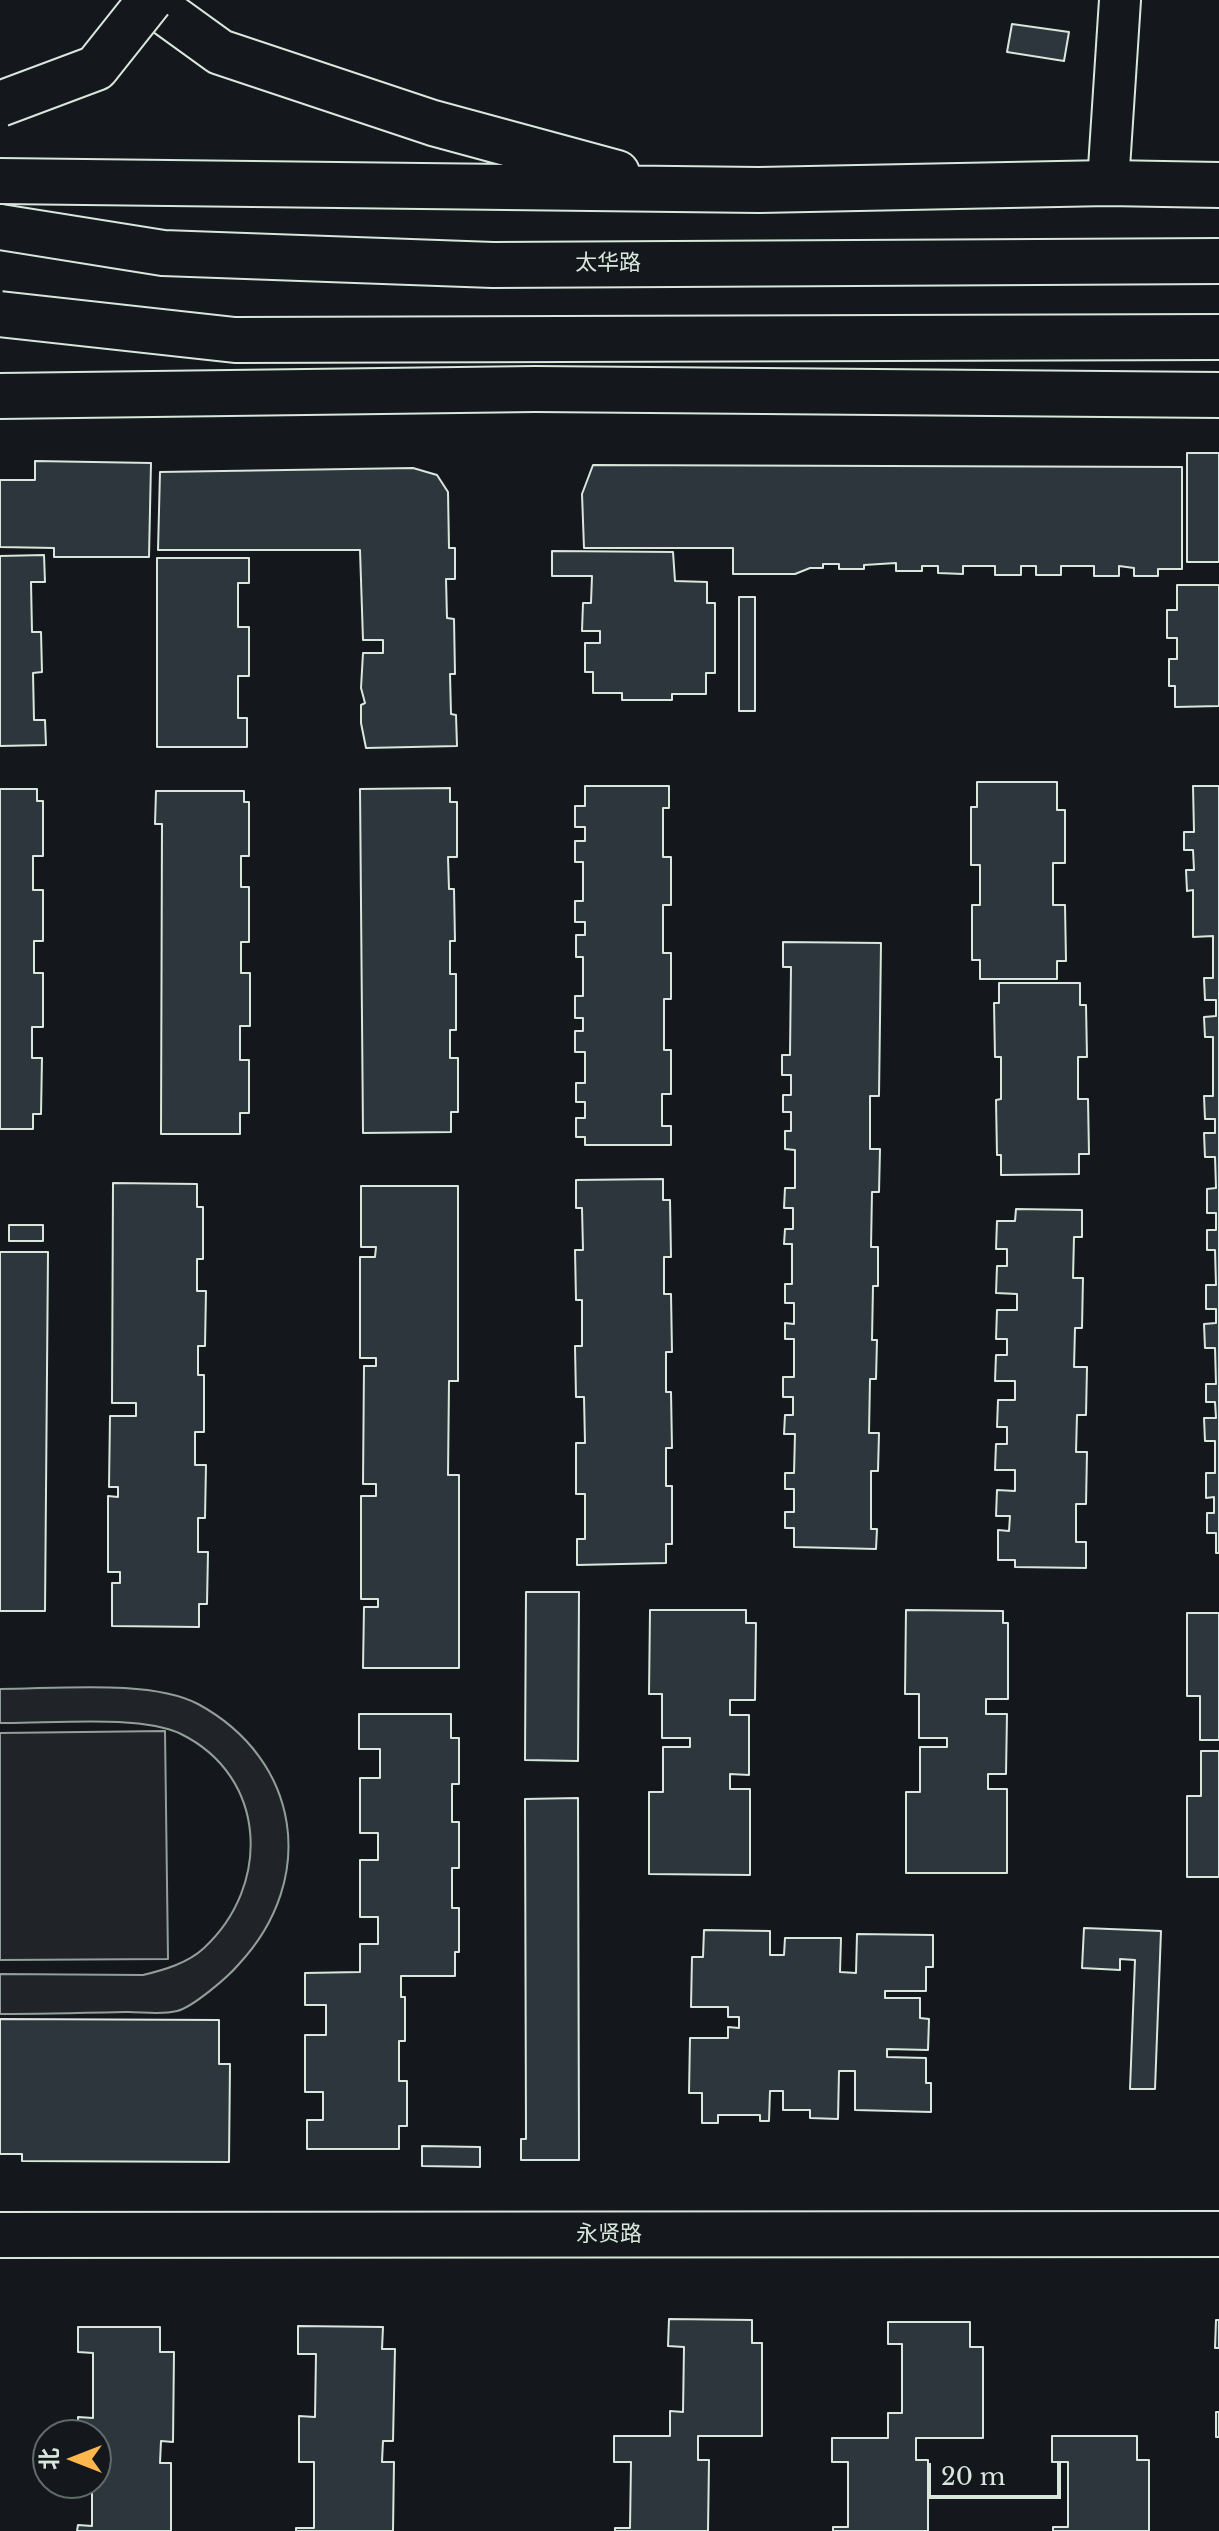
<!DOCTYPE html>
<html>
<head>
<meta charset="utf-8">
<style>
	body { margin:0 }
	#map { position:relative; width:1219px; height:2531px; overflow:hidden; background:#14181c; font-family:"Libre Baskerville","Noto Sans SC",serif }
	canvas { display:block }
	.north { position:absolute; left:32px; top:2419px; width:80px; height:80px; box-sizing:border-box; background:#14181c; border:2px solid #626a69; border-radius:50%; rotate:270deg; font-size:22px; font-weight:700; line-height:32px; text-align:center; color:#d8e6dc }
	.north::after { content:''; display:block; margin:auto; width:28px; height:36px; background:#ffb74d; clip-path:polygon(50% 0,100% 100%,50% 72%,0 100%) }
	.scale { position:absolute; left:927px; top:2463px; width:134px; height:36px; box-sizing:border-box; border:4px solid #d8e6dc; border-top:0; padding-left:10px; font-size:24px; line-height:28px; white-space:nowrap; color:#d8e6dc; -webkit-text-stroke:6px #14181c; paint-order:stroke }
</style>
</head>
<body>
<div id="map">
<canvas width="1219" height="2531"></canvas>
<div class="north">北</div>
<div class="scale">20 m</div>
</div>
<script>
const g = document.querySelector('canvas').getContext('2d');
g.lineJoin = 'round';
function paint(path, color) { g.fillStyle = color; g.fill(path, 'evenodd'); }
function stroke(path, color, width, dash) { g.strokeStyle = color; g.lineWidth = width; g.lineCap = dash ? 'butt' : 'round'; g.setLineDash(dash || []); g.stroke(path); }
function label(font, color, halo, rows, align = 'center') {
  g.font = font + ' "Libre Baskerville","Noto Sans SC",serif'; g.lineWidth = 6; g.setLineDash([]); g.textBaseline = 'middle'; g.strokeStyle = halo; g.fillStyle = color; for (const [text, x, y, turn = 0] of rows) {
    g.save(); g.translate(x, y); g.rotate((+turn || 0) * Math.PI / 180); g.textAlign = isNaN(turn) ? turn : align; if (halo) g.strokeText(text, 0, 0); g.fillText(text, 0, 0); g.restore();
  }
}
const green = new Path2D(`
	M0 1689C55 1689 151 1679 198 1704 301 1760 318 1879 239 1964 228 1977 193 2007 177 2011 162 2015 143 2012 128 2012 85 2013 43 2014 0 2014V1974L143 1975C164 1970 188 1963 204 1948 271 1886 268 1777 181 1734 140 1714 48 1724 0 1723Z
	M165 1731 168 1959 0 1960V1733Z`);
paint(green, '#202428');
stroke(green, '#939e99', 2);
const building = new Path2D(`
	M1012 24 1069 32 1064 61 1007 52Z
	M1187 453H1219V562H1187Z
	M35 461 151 463 149 557H54V548L0 547V480H35Z
	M593 465 1182 467V569H1158V576H1134V568L1119 566V576H1094V566H1061V575H1036V566H1021V575H995V566H963V574L938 573V566H922V571H896V563L864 565V569H839V564H823V568H810L795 574H733V548H584L582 494Z
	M413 468 437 475 448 492 449 548H455V579H446L447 618 454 619 455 674H450L451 714 456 715 457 746 366 748 361 723V705L365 703 361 688 363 653H383V640H363L360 550H158L160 472Z
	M552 551 673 552 675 581 707 582V603H715V673H706V694H672V700H622V693H593V672H585V643H600V631H582L583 603H591L592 576H552Z
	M44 555 45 582H31L32 632H41L42 672 33 673 34 720H45L46 745 0 746V556Z
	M157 558H249V583H238V627H249V676H238V718H247V747H157Z
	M1177 585H1219V706L1175 707V686H1169V659H1177V638H1167V610H1177Z
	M739 597H755V711H739Z
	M977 782H1057V810H1065V863H1053V905H1065L1066 961H1057V979H980V960H972V905H980V865H971V807H977Z
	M585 786H669V808H663V857H671V905H663V953H671V999H664V1050H671V1094H662V1126H671V1145H585V1137H576V1118H585V1102H576V1083H585V1052H575V1031H583V1018H575V996H583V957H576V935H585V922H575V901H583V862H575V841H585V827H575V806H585Z
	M1193 786H1219V1553H1216V1533H1207V1513H1214V1497L1206 1498V1473H1215V1441H1205L1204 1418H1216L1215 1402H1206V1384H1216L1215 1348H1205L1204 1324 1216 1323V1309H1206V1285H1216L1215 1250H1207V1230H1216V1213H1207V1189L1216 1188 1215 1157H1205L1204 1133H1215V1119H1205L1204 1096H1213V1037H1205L1204 1017 1216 1016V1000H1205L1204 978H1213V936L1193 937V890L1187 891 1186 870H1194L1193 850H1184V832H1194Z
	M450 788V802H457V857H448L449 889H454L455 941H450V974H456V1030H450V1058H458V1112H451V1132L363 1133 360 789Z
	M0 789H37V801H43V856H33V890H43V941H34V973H43V1027H32V1058H42L41 1114H33V1129H0Z
	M156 791H244V802H249V856H241V887H249V942H241V973H250V1026H240V1060H249V1113H240V1134H161L162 824H155Z
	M783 942 881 943 879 1096H870V1149H880L879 1192H872L871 1247H878V1286H873L872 1340H877L876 1379H870L869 1433H879L878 1471H871V1529H877L876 1549 794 1547V1528H785V1512H794V1489H785V1473H794L795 1434H784L785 1415H793V1397H783V1377H794V1339H785V1323L794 1324V1303H785V1284H792V1244H784L785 1229H793V1208H784L785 1188H795V1150L785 1149V1131H791V1112H783V1095H791V1075H782V1055H790L791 967H783Z
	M999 983H1080V1005H1086L1087 1057H1078V1099H1088L1089 1154H1079V1174L1001 1175V1155H997L996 1100 1001 1099V1057H995L994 1003H999Z
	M663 1179V1200H670L671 1257H664V1294H671L672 1352H666V1392H671L672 1448H666V1486H672V1544H666V1563L577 1565V1539H585V1494H576V1443H585L584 1397H576L575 1346H582V1300H576L575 1250H583L582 1208H576V1180Z
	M113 1183 197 1184V1207H203V1259H197V1291H206L205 1346H198V1375H204V1432H195V1465H206L205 1518H198V1552H208L207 1604H199V1627L112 1626V1583H120V1572H108V1496L118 1497V1487H109L110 1416H136V1403H112Z
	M361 1186H458V1381H449L448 1475H459V1668H363L364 1607H378V1599H361V1496H376V1484H363L364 1366H376V1358H360V1257H375L376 1247H361Z
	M1016 1209 1082 1210V1237H1074L1073 1278H1083L1082 1328H1075L1074 1367H1087L1086 1415H1077L1076 1452H1087L1086 1504H1076V1542H1086V1568L1015 1567V1560H998V1530L1009 1531 1010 1516H996L997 1490 1015 1491V1470H995L996 1444H1007V1427H997L998 1400H1015V1381H995L996 1355H1007V1339H996L997 1310H1017V1294L996 1293 997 1266H1007V1249H996L997 1221H1015Z
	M9 1225H43V1241H9Z
	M0 1252H48L45 1611H0Z
	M526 1592H579L578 1761 525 1760Z
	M650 1610H746V1623H756L755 1700H730V1715H749V1775L730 1774V1789H750V1875L649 1874V1792H663V1747H690V1738H662V1694H649Z
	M906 1610 1003 1611V1623H1008V1699H986V1714H1007L1006 1774H988V1789H1007V1873H906V1792H920V1747H947V1738H919V1694H905Z
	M1187 1613H1219V1740H1200V1696H1187Z
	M359 1714H451V1738H459V1784H452V1822H459V1868H452V1908H459V1952H455V1976H401V1997H405V2041H399V2081H407V2126H399V2149H307V2120H323V2092H305V2035H326V2005H305V1973L360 1972V1944H378V1917H360V1860H378V1833H360V1778H380V1749H359Z
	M1201 1751H1219V1877H1187V1796H1201Z
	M578 1798 579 2160H521V2139H526L525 1799Z
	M1084 1928 1161 1931 1155 2089H1130L1135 1960 1120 1959V1970L1082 1968Z
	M704 1930 770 1931V1955H784L785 1938H841L840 1972 856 1973 857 1934 933 1935V1967H926V1991H885V1998H920V2018L929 2019 928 2050 887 2049V2057L926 2058V2083H931V2112L855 2110V2071H839L838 2119 810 2118V2110H783V2091H770L769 2121H760V2115H718V2123H702V2093H689L690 2038H728V2027L739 2028V2017H728V2007H691L692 1957H703Z
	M0 2019 219 2020V2064H230L229 2162 22 2161V2154H0Z
	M422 2146 480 2147V2167L422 2166Z
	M669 2319 752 2320V2343H762V2436H698V2460H709L708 2531H615V2528H630L631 2462H614V2436H670V2411L683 2412 684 2347 668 2346Z
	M1216 2320H1219V2348H1215Z
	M888 2322H970V2347H983V2438H916V2460H928V2531H833V2527H848V2462H832V2438H888V2413H902V2344H888Z
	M298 2326 383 2327 382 2349H395L393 2441H383L382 2462H394L393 2531H296V2528H314V2462H299V2416L315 2417 316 2354H298Z
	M78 2327H160V2352H174L173 2442 161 2441 160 2463H171V2531H77L78 2525 92 2526V2483H96V2435H78V2417L93 2418V2353L78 2352Z
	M1216 2412H1219V2437H1216Z
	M1052 2436H1137V2460H1149V2531H1053V2527H1068V2462H1052Z`);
paint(building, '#2c363c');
stroke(building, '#d8e6dc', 2);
const minor = new Path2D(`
	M1108 183 1120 0`);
const tertiary = new Path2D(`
	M148 0 220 52 433 123 617 173
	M0 181 759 190 1108 183 1219 185
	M0 396 535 389 1219 395
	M0 2235 1219 2234`);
stroke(minor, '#d8e6dc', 44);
stroke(tertiary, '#d8e6dc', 48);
stroke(minor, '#14181c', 40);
stroke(tertiary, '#14181c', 44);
const primaryBridge = new Path2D(`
	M0 104 96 68 150 0
	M0 227 163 253 493 265 1219 261
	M0 314 235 340 1219 337`);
stroke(primaryBridge, '#d8e6dc', 48, []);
stroke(primaryBridge, '#14181c', 44);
label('22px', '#d8e6dc', '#14181c', [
	["太华路",608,264],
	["永贤路",609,2235]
]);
</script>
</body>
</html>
